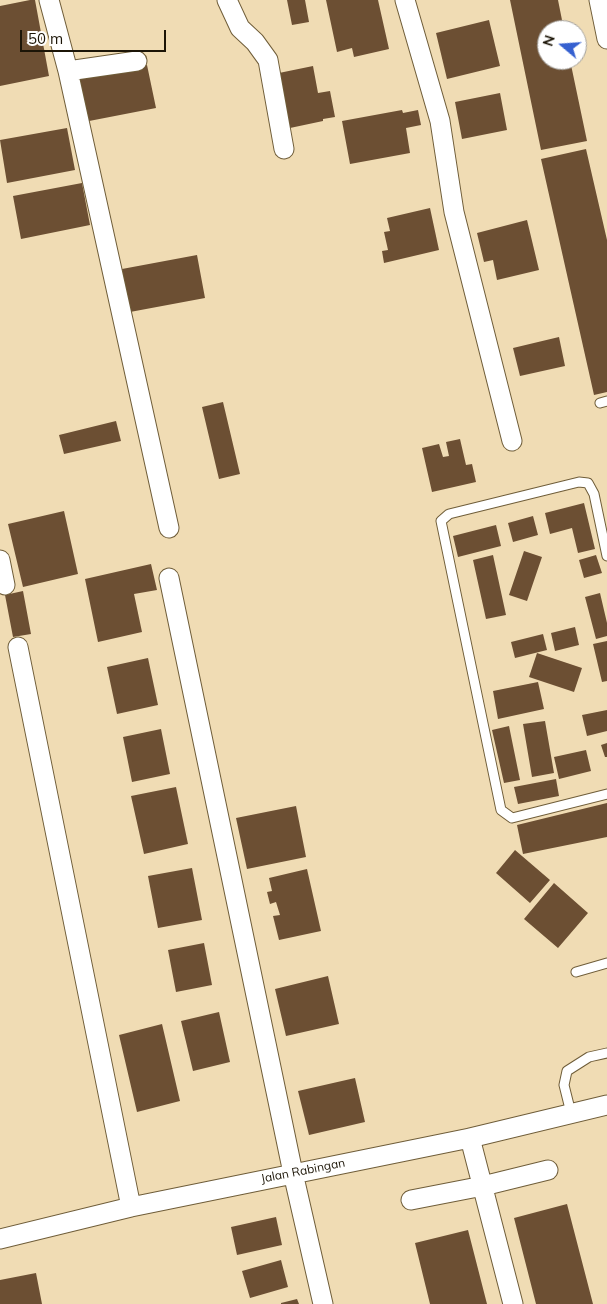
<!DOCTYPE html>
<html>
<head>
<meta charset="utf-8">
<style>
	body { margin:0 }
	#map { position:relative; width:607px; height:1304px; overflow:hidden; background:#f0dcb4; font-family:Mulish,sans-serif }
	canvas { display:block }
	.north { position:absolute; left:537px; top:20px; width:50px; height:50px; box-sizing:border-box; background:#fff; border:1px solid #a4a19c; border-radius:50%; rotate:288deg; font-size:14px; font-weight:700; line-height:20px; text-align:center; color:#1c1507 }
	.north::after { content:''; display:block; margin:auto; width:18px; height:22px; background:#3560d0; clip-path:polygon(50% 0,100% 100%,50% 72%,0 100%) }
	.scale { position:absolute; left:20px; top:30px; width:146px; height:22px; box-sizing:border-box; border:2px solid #1c1507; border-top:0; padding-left:6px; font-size:15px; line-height:18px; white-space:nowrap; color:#1c1507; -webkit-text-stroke:4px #fff; paint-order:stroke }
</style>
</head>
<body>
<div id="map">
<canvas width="607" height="1304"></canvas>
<div class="north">N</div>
<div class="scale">50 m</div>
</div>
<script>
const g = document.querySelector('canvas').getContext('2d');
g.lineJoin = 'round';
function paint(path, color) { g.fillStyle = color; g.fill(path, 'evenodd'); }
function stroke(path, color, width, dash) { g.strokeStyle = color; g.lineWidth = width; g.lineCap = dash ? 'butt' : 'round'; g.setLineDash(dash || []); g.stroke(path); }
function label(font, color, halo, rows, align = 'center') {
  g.font = font + ' Mulish,sans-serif'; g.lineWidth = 5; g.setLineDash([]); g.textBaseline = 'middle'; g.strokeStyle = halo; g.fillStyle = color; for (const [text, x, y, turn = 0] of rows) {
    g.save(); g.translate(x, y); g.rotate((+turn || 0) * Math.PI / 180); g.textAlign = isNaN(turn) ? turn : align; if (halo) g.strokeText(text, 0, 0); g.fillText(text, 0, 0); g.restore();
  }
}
paint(new Path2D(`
	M30 0H35L49 76 0 86V6Z
	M287 0H305L309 22 292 25Z
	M326 0H378L389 49 354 57 352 48 337 52Z
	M510 0H558L564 30H547V60H570L587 141 541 150Z
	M489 20 500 66 447 79 436 33Z
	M147 65 156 108 84 122 76 79Z
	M313 66 318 93 330 91 335 117 323 119V121L290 128 279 73Z
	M500 93 507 130 462 139 455 102Z
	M402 110 403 113 418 110 421 125 406 128 410 153 350 164 342 121Z
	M67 128 75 170 7 183 0 140Z
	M586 149 607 240V392L594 395 541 159Z
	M82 183 90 225 21 239 13 196Z
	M430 208 439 250 384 263 382 251 388 250 384 232 390 231 387 218Z
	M527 220 539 270 497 280 493 260 484 262 477 233Z
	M197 255 205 298 130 312 122 269Z
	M559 337 565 366 520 376 513 348Z
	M223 402 240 474 219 479 202 407Z
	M116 421 121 441 64 454 59 435Z
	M460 439 466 465 472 464 476 482 432 492 422 448 439 444 443 457 449 456 446 442Z
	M584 503 595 549 578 553 572 528 550 534 545 513Z
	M64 511 78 574 23 587 8 524Z
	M533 516 538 535 513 542 508 523Z
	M496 525 501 546 458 557 453 536Z
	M524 551 542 557 527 601 509 595Z
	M493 555 506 615 486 619 473 560Z
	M596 555 602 573 584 578 579 560Z
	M151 564 157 590 134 594 142 632 98 642 85 579Z
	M23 591 31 634 13 637 5 595Z
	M600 593 607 623V636L596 639 585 597Z
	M575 627 579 645 555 651 551 633Z
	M543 634 547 650 515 658 511 642Z
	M607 641V681L602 682 593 644Z
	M537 653 582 668 574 692 529 677Z
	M148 658 158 705 117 714 107 667Z
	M538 682 544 709 498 719 493 691Z
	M607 710V731L587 736 582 715Z
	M545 721 554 773 532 777 523 724Z
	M509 726 520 780 504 783 492 730Z
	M161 729 170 774 132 782 123 737Z
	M607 743V757H605L601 745Z
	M586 750 591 771 559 779 554 757Z
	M556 779 559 796 518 804 514 787Z
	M176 787 188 844 144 854 131 796Z
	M607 803V837L523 854 517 825Z
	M296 806 306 857 247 869 236 818Z
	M515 850 550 880 530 903 496 873Z
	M192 868 202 920 158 928 148 876Z
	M307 869 321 931 279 940 273 916 280 915 276 902 270 904 267 892 272 891 269 878Z
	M554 883 588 913 558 948 524 919Z
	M204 943 212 985 176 992 168 950Z
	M328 976 339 1024 286 1036 275 989Z
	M219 1012 230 1062 193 1071 181 1021Z
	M162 1024 180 1101 137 1112 119 1035Z
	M355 1078 365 1122 309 1135 298 1091Z
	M567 1204 593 1304H536L514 1218Z
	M276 1217 282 1245 237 1255 231 1227Z
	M468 1230 487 1304H430L415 1243Z
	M281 1260 288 1287 250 1298 242 1271Z
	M36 1273 42 1304H0V1280Z
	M297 1299 299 1304H281V1303Z`), '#6c4f33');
const lane = new Path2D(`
	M600 403 607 401
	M607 556 594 494 588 483 579 482 449 514 441 521 501 810 512 818 607 794
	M576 972 607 963
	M571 1113 564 1085 567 1071 589 1057 607 1053`);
const street = new Path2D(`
	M49 0 68 71 169 528
	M227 0 240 28 255 42 268 60 284 149
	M405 0 440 121 454 212 512 441
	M599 0 607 39
	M68 71 137 61
	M0 560 5 585
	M169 578 293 1173 323 1304
	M18 647 131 1207
	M470 1138 513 1304
	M411 1200 483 1186 548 1170
	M0 1239 131 1207 470 1138 607 1105`);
stroke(lane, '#6f5d39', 11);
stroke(street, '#6f5d39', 21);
stroke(lane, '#fff', 9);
stroke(street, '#fff', 19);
label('12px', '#1c1507', '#fff', [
	["Jalan Rabingan",303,1171,-11]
]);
</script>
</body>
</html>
